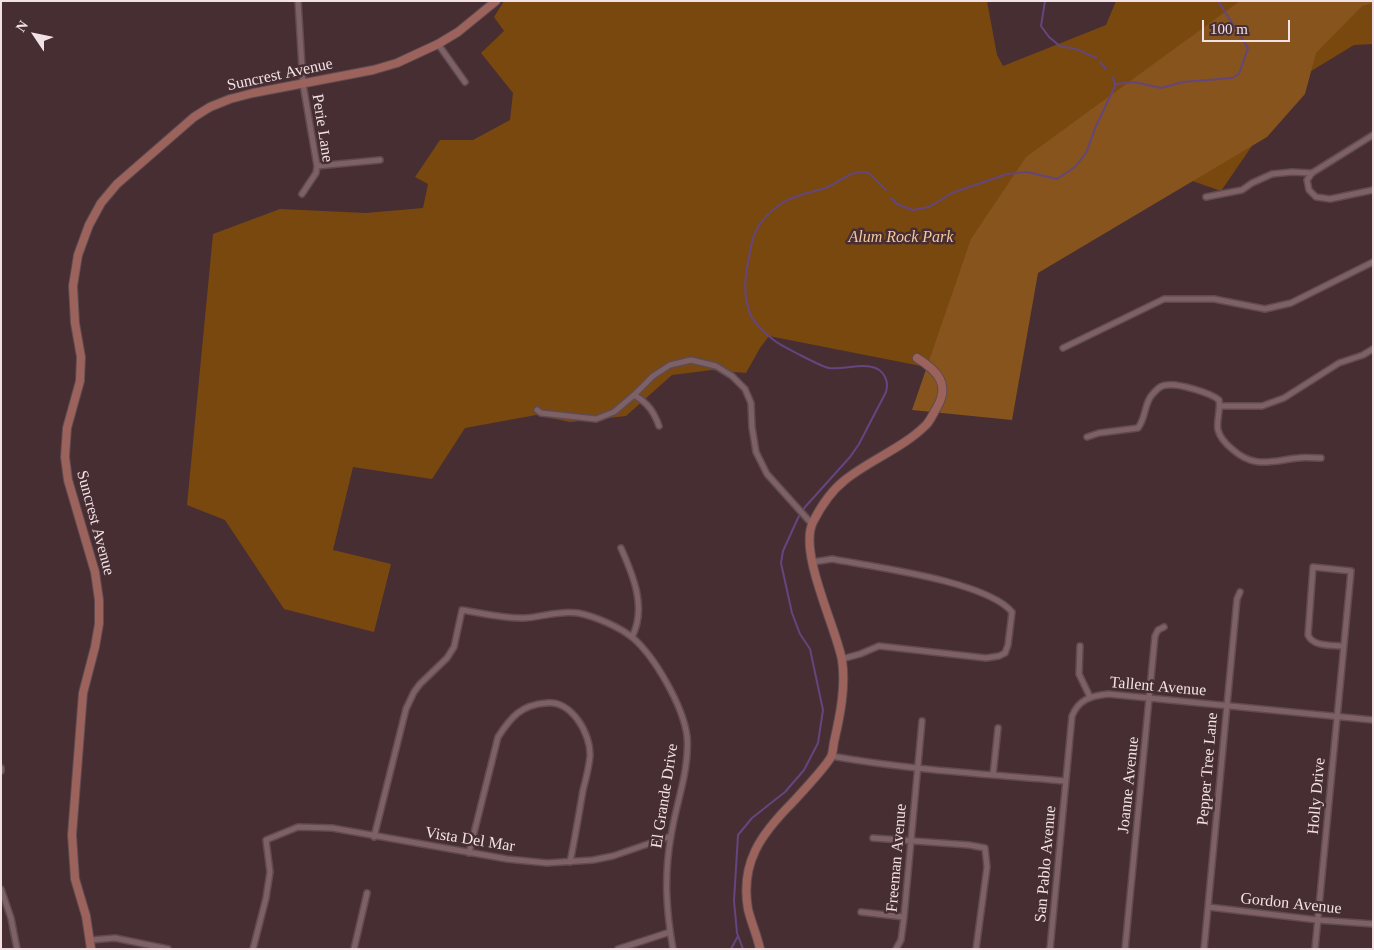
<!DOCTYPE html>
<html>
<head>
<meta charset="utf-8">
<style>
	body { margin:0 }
	#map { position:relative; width:1374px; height:950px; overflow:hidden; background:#472e33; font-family:Georgia,serif }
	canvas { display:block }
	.frame { position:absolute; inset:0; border:2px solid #f2e2e5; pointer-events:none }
	.north { position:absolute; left:10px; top:10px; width:50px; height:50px; -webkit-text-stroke:4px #472e33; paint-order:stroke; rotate:304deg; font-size:14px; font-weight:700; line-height:20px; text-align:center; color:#f2e2e5 }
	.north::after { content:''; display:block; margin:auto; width:18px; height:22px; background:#f2e2e5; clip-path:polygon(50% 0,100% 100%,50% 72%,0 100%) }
	.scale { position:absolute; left:1202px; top:20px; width:88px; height:22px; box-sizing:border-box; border:2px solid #f2e2e5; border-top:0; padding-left:6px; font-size:15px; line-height:18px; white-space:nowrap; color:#f2e2e5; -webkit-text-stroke:4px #472e33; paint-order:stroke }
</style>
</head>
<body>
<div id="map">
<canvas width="1374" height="950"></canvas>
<div class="frame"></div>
<div class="north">N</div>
<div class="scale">100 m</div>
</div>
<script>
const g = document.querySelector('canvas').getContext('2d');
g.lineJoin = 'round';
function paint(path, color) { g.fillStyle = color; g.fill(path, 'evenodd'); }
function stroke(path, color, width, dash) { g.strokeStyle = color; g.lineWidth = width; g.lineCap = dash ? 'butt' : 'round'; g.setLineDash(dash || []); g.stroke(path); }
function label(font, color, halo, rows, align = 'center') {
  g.font = font + ' Georgia,serif'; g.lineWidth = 5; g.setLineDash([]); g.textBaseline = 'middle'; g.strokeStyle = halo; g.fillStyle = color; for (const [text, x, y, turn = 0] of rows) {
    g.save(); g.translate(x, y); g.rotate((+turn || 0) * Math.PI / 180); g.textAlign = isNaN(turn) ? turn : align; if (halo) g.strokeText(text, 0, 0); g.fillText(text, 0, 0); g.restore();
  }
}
paint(new Path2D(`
	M504 1H987L997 55 1003 66 1106 25 1116 1H1373V44L1354 45 1298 79 1221 191 1164 171 1026 237 992 380 769 336 760 348 746 373 712 370 672 375 626 416 570 422 536 415 465 428 432 479 353 467 333 550 391 564 374 632 284 609 225 520 187 505 213 234 280 209 366 213 423 208 428 184 415 177 440 140H473L510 120 513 93 481 53 504 31 494 17Z`), '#79480f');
paint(new Path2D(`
	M1240 1H1373V3L1362 6 1316 53 1305 94 1267 137 1038 273 1012 420 912 410 971 239 1026 157Z`), '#87541d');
stroke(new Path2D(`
	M1045 1 1041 26 1049 37 1061 47C1073 46 1085 53 1096 58
	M1100 62 1106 69
	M1113 77 1115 85
	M891 198 897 204 912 210 929 207 952 193 1007 174 1027 172 1057 179 1075 167 1086 153 1096 126 1116 84 1134 82 1161 88 1183 82 1232 78 1239 74 1248 48 1218 1
	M731 949 738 936
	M743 949 737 933 734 901 738 835 752 818 785 792 804 770 818 743 823 710 810 649 800 634 792 613 781 563 783 551 798 518 805 507 850 457 859 444 886 392C887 387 888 383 885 377 876 357 845 371 829 368 822 367 782 346 775 341 767 335 755 324 751 316 742 294 745 275 750 253 751 245 752 238 756 231 761 220 772 210 782 203 796 194 812 193 828 187 841 181 854 168 869 173L886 190`), '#64467f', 2);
const street = new Path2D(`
	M298 1 303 84 317 166 316 173 302 194
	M438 44 465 82
	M317 166 380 160
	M1312 173 1307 180 1309 190 1316 197 1330 199 1373 190
	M1206 197 1242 190 1252 183 1272 174 1292 172 1312 173 1373 135
	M1063 348 1164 299H1214L1265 309 1291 303 1373 262
	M634 395C648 403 654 412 659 426
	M1220 406H1262L1284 398 1339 363 1363 355 1373 349
	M537 410 541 413 596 419 614 412 634 395 653 376 670 365 691 360 716 366 732 376 745 389 751 403 752 427 756 452 767 474 812 524
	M1087 437 1099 433 1138 428C1146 417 1144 406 1151 396 1155 391 1160 385 1167 385 1178 383 1211 393 1219 400 1221 410 1216 420 1218 430 1220 438 1226 444 1232 449 1254 469 1271 461 1298 458 1305 457 1313 458 1321 458
	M621 548C633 575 647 608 632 637
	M813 562 832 559C874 567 986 581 1012 612L1008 645 1005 653 999 656 986 658 879 646 860 654 842 659
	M1080 646 1079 674 1090 697
	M831 756C909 770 988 774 1066 781
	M1 771V768
	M993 775 998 728
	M374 837 406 709 414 692 420 684 447 658 454 647 462 610C482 613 504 619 525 618 543 617 559 610 578 613 594 616 620 627 633 638 655 657 683 706 687 736 690 769 676 803 671 836 664 875 666 910 673 949
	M873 838 969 845 985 848 987 867 976 949
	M469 853 498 737C511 717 521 705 546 703 571 700 591 733 590 756 589 767 586 779 583 790 579 814 575 838 570 862
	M1 889 11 918 17 949
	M1208 907 1318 920 1373 924
	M861 912 904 917
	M91 940 115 938 168 949
	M253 949 266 898 270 872 266 840 298 827 332 828 507 859 547 863 593 860 613 856 671 836
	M354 949 367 893
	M618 949 670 932
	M896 949 901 940 904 917 922 721
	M1050 949 1072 716C1079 699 1091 696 1108 694L1373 720
	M1125 949 1155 636 1158 630 1164 627
	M1204 949 1237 599 1240 592
	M1315 949 1351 571 1313 567 1308 635C1313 647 1332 645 1344 646`);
const secondary = new Path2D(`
	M91 949 86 916 75 879 72 835 83 693 95 647 99 624V600L95 572 68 480 65 457 67 428 80 381 81 357 75 323 73 286 78 255 89 225 101 203 117 184 194 117 210 107 230 99 253 93 373 70 397 63 438 44 458 32 496 1
	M760 949C757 935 751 922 748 909 740 863 761 834 792 803 802 792 824 769 831 757 833 753 833 747 834 742 840 716 846 687 842 660 836 627 798 552 813 522 821 506 831 491 845 480 870 460 903 448 926 425 930 421 933 414 936 409 951 385 938 371 917 358`);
stroke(street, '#5f4b50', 8);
stroke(secondary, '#5f4b50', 10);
stroke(street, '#7d6166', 5);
stroke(secondary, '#9c625c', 8);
label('16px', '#f2e2e5', '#472e33', [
	["Suncrest Avenue",280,75,-12],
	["Perie Lane",322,128,81],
	["Suncrest Avenue",95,523,75],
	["Tallent Avenue",1158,687,5],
	["Pepper Tree Lane",1208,769,-85],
	["Joanne Avenue",1129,785,-84],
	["El Grande Drive",665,796,-81],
	["Holly Drive",1317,796,-85],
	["Vista Del Mar",470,840,9],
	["Freeman Avenue",897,858,-85],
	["San Pablo Avenue",1046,864,-85],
	["Gordon Avenue",1291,904,6]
]);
label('italic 16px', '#f5c79e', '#472e33', [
	["Alum Rock Park",901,238]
]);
</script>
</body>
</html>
